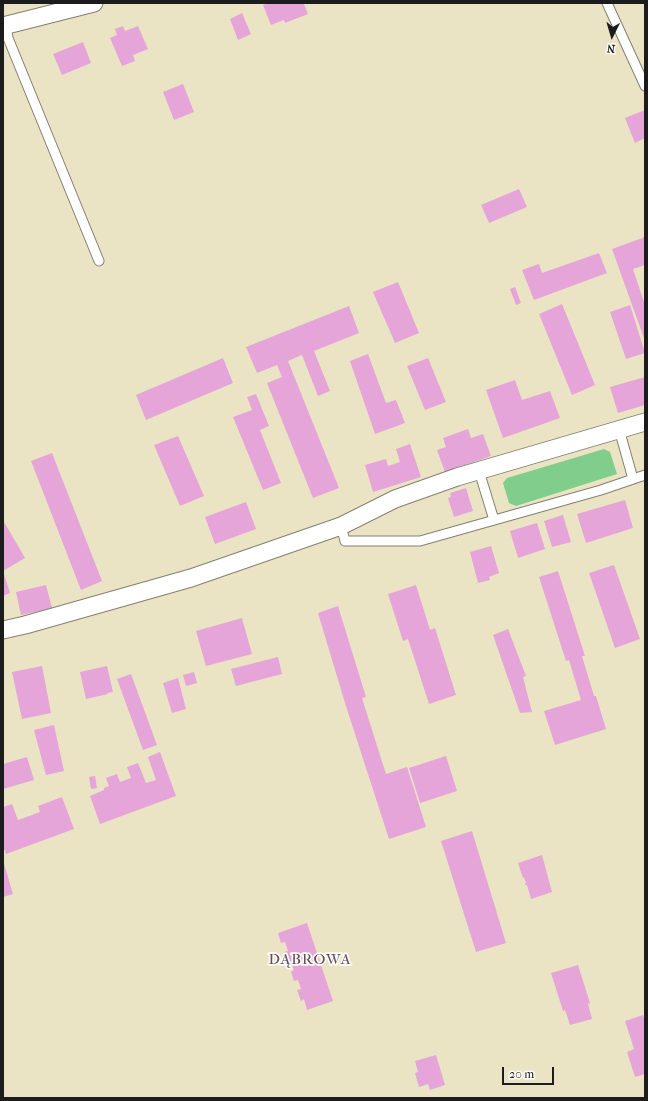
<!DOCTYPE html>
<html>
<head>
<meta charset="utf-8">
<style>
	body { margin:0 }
	#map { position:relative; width:648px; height:1101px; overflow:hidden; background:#eae4c5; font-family:"IM FELL French Canon",serif }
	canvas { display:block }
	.frame { position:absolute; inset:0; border:4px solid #1c1c1c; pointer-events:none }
	.north { position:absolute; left:592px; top:16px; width:40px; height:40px; -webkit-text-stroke:3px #fdfcf7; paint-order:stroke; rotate:185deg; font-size:11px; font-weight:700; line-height:16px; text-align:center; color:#1c1c1c }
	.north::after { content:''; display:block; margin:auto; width:14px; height:18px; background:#1c1c1c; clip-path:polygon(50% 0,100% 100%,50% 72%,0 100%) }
	.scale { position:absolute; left:502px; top:1067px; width:52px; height:18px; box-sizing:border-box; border:2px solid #1c1c1c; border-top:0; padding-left:5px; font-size:12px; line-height:14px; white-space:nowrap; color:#1c1c1c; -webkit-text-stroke:3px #fdfcf7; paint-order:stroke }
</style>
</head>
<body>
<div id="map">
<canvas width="648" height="1101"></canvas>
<div class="frame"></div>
<div class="north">N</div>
<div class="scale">20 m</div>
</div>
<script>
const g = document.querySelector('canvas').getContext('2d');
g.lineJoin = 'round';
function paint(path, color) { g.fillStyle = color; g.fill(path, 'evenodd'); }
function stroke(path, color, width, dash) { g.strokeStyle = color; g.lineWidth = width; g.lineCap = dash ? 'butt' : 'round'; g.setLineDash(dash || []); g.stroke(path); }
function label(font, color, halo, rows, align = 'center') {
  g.font = font + ' "IM FELL French Canon",serif'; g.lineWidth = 3.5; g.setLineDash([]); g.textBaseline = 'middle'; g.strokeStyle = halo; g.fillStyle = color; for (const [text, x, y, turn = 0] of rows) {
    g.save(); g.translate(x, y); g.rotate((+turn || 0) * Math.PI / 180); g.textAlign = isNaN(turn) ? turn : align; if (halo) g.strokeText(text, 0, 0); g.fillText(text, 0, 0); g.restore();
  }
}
paint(new Path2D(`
	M604 449 610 452 617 474 516 506 509 503 503 483 507 478Z`), '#81cd8b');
paint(new Path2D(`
	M268 3H305L304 4 308 14 285 23 284 20 271 25 263 5Z
	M242 13 251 34 238 40 230 19Z
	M123 26 125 31 138 26 148 49 133 55 135 61 122 66 110 38 117 35 115 29Z
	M83 42 91 63 62 75 53 54Z
	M183 84 194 112 174 120 163 92Z
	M645 110V138L635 143 625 118Z
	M519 189 527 207 489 223 481 205Z
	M645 237V265L633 269 645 305V341L612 249Z
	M599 253 607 273 534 300 522 270 539 264 542 273Z
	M398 282 419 333 395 343 373 292Z
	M515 287 521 303 516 305 510 289Z
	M562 304 595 385 572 395 539 314Z
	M630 305 645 353 626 359 610 312Z
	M349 306 359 333 314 351 330 391 318 396 302 355 288 361 339 488 313 498 267 383 282 377 277 365 257 373 246 347Z
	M368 354 386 403 396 400 405 423 375 434 350 361Z
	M223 358 233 383 146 420 136 395Z
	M428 358 446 402 425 410 407 366Z
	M645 377V405L618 413 610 387Z
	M515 380 522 400 550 391 560 418 503 438 486 390Z
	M256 394 269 426 260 430 281 483 263 490 233 417 252 410 247 397Z
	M468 429 471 438 483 434 491 456 445 472 437 450 446 447 443 438Z
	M178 436 204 496 180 506 154 445Z
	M410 444 421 477 373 492 365 465 386 459 388 466 400 462 396 449Z
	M52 453 102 581 81 590 31 461Z
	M466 488 473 511 454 517 448 498 451 497 450 493Z
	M625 500 633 528 586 543 577 514Z
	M246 502 256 529 215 544 205 517Z
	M563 515 571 542 552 547 544 521Z
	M3 520 25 558 3 571Z
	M537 523 545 549 518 558 510 531Z
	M491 546 499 573 489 577 490 580 478 583 470 552Z
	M614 565 640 639 615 648 589 573Z
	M3 571 10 593 3 596Z
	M558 571 585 656H582L594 696H596L606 729 555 745 544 711 581 700 569 660 566 661 539 577Z
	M46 585 52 608 21 615 16 592Z
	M416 585 430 630 435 628 456 695 429 704 408 639 403 641 388 594Z
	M338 606 366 697 362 698 386 774 407 767 426 827 389 839 345 703 318 613Z
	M242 618 252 654 206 666 196 631Z
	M508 629 526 676 523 677 532 712 520 713 493 635Z
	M278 657 282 674 236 686 231 669Z
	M42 666 51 713 22 719 12 672Z
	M107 666 113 692 107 693 108 694 86 699 80 672Z
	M194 672 197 683 186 686 183 675Z
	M131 674 157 745 143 750 117 679Z
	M178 678 186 709 172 713 163 683Z
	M54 725 64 771 46 775 34 730Z
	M160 752 176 796 100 824 90 796 104 790V788L109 786 106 778 117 774 120 782 131 778 127 767 138 763 146 783 156 780 148 757Z
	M446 756 457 791 420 803 409 768Z
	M27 757 34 780 3 789V764Z
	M95 776 97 788 91 789 89 777Z
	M62 797 74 829 6 854 3 846V807L12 804 18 820 40 812 38 806Z
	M472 831 506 943 476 952 441 841Z
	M542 855 552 892 531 899 527 885H525V884L526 883 524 877 523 878 518 863Z
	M3 860 13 894 3 897Z
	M307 923 333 1001 307 1010 304 999 301 1001 297 990 301 989 298 980 294 981 291 972 294 970 291 961 288 962 284 952 288 951 285 942 281 943 278 933Z
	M578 965 590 1003 588 1004 592 1019 570 1025 565 1010 563 1011 551 973Z
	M643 1015 645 1021V1074L635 1077 627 1052 634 1049 625 1021Z
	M436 1055 445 1085 430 1090 428 1084 419 1087 415 1073 418 1072 415 1061Z`), '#e5a5d8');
const service = new Path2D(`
	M607 3 645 86
	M6 25 8 38 99 261
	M619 429 633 479
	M479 471 494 520
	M341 526 345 541H420L601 490 645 475`);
const minor = new Path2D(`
	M3 26 94 3
	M3 630 25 625 191 578 341 526 395 499 457 477 645 422`);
stroke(service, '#838070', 11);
stroke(minor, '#838070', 19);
stroke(service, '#fff', 9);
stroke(minor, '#fff', 17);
g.letterSpacing = '1px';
label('15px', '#624c5e', '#fdfcf7', [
	["DĄBROWA",310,960]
]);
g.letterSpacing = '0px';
</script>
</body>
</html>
